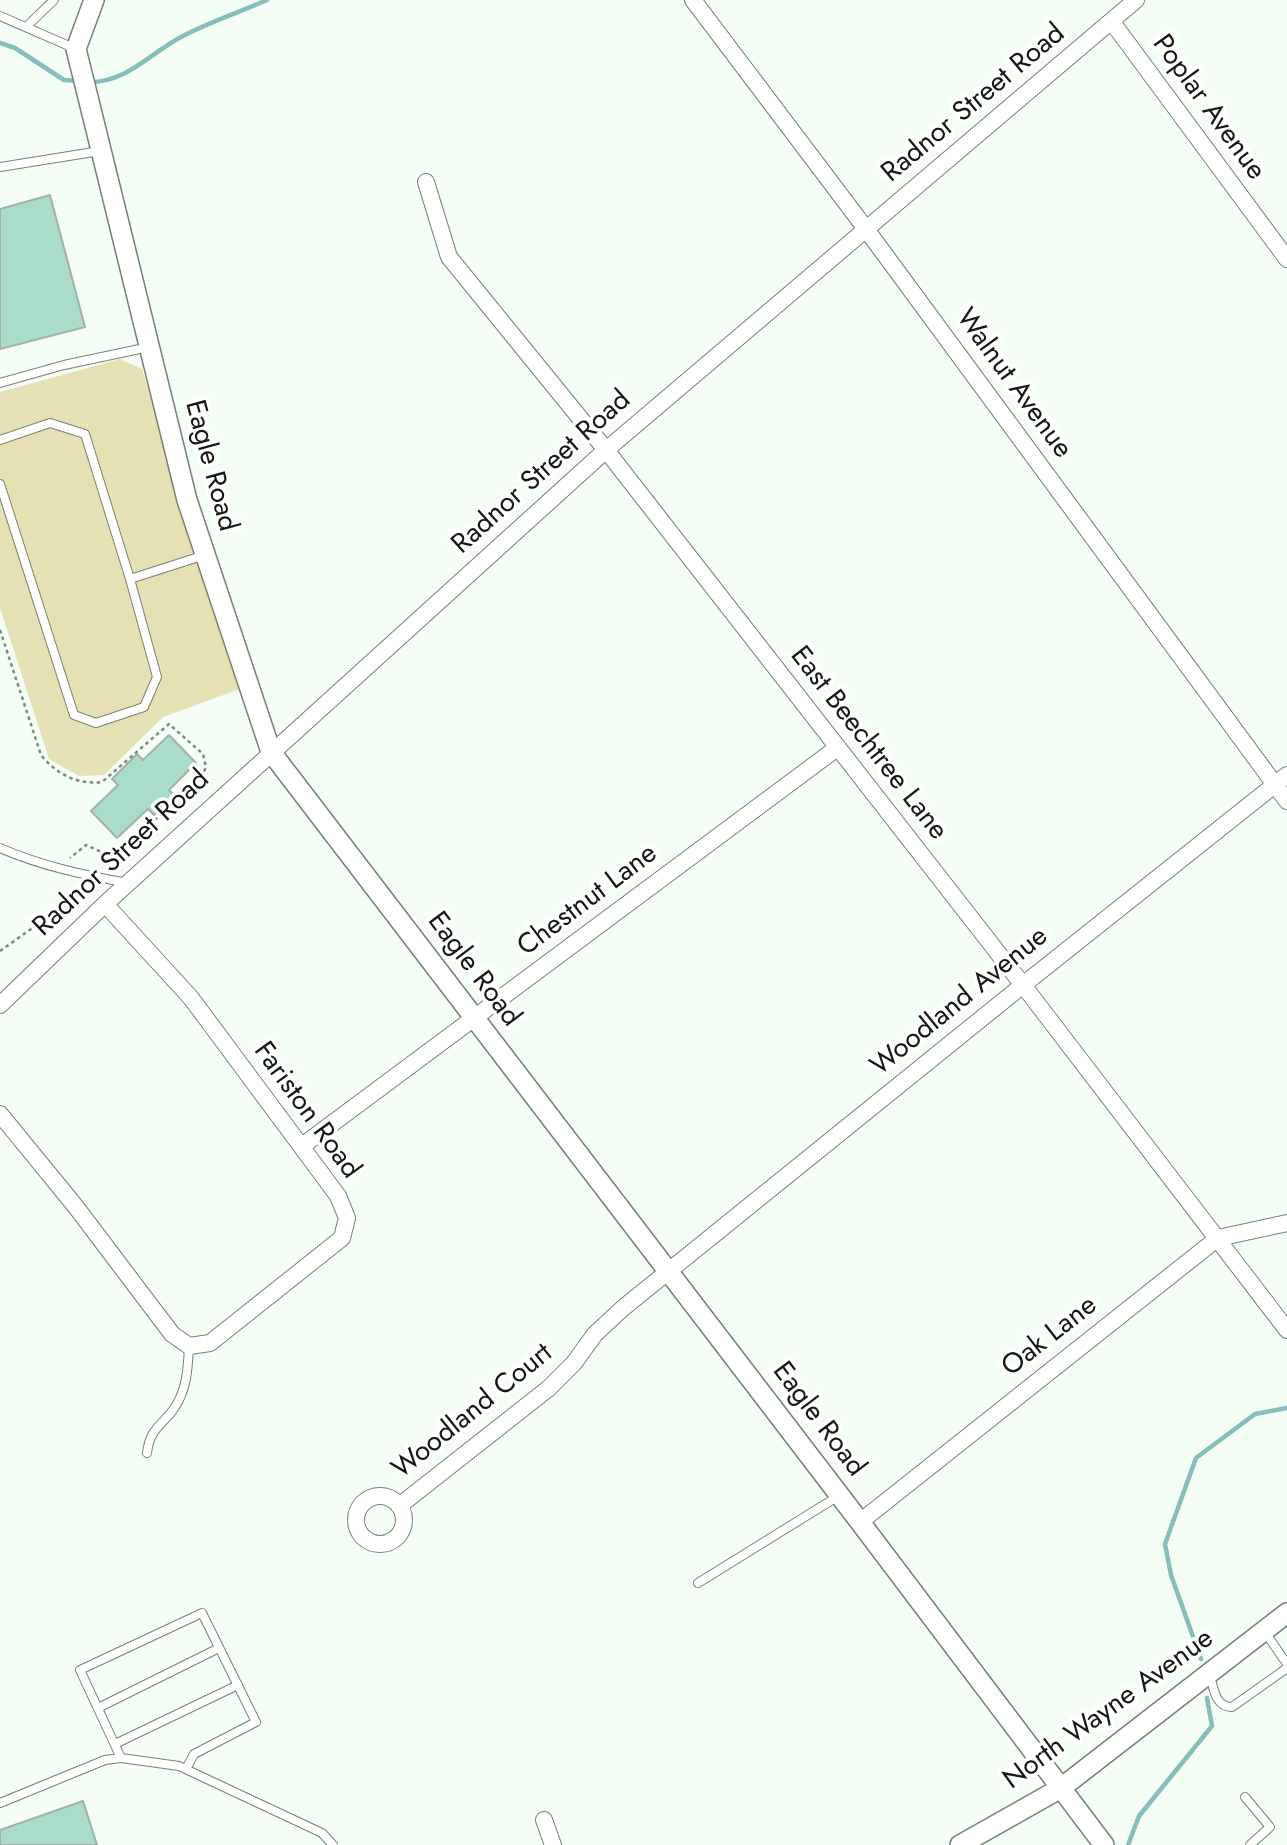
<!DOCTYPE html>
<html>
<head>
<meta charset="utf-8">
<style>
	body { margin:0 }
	canvas { display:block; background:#f4fef5 }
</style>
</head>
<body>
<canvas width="1287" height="1845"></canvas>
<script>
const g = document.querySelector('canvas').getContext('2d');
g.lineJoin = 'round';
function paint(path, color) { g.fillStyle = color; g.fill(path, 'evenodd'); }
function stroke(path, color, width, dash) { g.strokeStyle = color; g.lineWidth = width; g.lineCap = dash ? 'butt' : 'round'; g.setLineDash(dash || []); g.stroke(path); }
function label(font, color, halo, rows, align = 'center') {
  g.font = font + ' Jost,sans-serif'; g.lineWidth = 7; g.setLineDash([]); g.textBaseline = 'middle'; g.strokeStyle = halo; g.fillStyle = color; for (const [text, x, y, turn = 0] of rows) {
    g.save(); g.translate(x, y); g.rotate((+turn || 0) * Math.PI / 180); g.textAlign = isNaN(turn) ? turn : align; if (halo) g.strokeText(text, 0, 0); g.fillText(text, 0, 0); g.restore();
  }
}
paint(new Path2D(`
	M120 359 142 369 240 689 163 717 104 775 79 776 49 759 0 608V392Z`), '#e5e1b5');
stroke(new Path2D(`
	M0 43 15 48 64 80 79 81
	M88 82C127 83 151 52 183 36 210 22 240 12 267 0
	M1201 1659 1171 1575 1165 1544 1196 1458 1255 1414 1287 1408
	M1128 1845 1139 1816 1212 1726 1207 1698`), '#86bebc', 4.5);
const building = new Path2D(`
	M50 195 85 327 0 349V209Z
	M169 735 196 763 169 790 175 796 154 815 148 809 117 838 91 811 118 785 112 779 137 754 143 760Z
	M83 1801 97 1845H0V1830Z`);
paint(building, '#a9dcc9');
stroke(building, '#a4b0ab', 2);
const service = new Path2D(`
	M0 16 76 49
	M26 27 54 0
	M0 167 100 151
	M0 383 64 365 149 347
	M0 440 50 423 85 434 130 579 157 677 144 707 96 723 74 715 0 484
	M130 579 205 555
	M0 848C41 866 84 875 128 883
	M147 1453C150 1429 160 1427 173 1410 187 1391 188 1368 189 1346
	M698 1583 840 1495
	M1265 1632 1287 1664
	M1210 1676C1214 1689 1215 1707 1232 1707L1287 1668
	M98 1708 219 1648
	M115 1744 238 1685
	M121 1758 80 1670 202 1613 256 1722 194 1754 186 1769
	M1245 1797 1270 1827 1250 1845
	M0 1803 105 1760 121 1758 179 1766 322 1833 333 1845`);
const minor = new Path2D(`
	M693 0 866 229 1287 801
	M1112 22 1287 259
	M426 182 449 257 606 450 1023 985 1287 1330
	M0 1005 105 904 606 450 1136 0
	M0 1114 76 1207 172 1334 189 1346 210 1343 342 1238 347 1218 338 1196 191 998 105 904
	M302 1146 837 748
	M356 1520a24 24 0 1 1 48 0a24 24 0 1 1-48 0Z
	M399 1506 549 1388 574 1363 595 1334 623 1308 1023 985 1287 775
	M860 1522 1218 1238 1287 1223
	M544 1820 553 1845`);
const tertiary = new Path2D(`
	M94 0 76 49 84 81 187 500 271 752 860 1522 1104 1845
	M960 1845 1061 1788 1287 1613`);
stroke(service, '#778078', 10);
stroke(minor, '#778078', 18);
stroke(tertiary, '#778078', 22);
stroke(new Path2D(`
	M0 630 41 755C56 774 78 785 102 782L169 724 203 754 206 767 201 778 126 846 106 854 86 845 70 858
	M0 951 89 888`), '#808680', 2.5, [3.5, 3.5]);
stroke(service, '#fff', 8);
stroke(minor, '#fff', 16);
stroke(tertiary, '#fff', 19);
label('28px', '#151815', '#fff', [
	["Radnor Street Road",974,104,-40],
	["Poplar Avenue",1208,108,54],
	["Walnut Avenue",1013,384,54],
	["Eagle Road",210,466,75],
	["Radnor Street Road",542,473,-42],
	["East Beechtree Lane",868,744,52],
	["Radnor Street Road",122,854,-43],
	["Chestnut Lane",588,901,-37],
	["Eagle Road",473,970,53],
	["Woodland Avenue",960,1002,-39],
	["Fariston Road",306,1111,54],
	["Oak Lane",1050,1337,-38],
	["Woodland Court",473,1412,-39],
	["Eagle Road",818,1420,53],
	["North Wayne Avenue",1109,1710,-36]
]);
</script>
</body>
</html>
